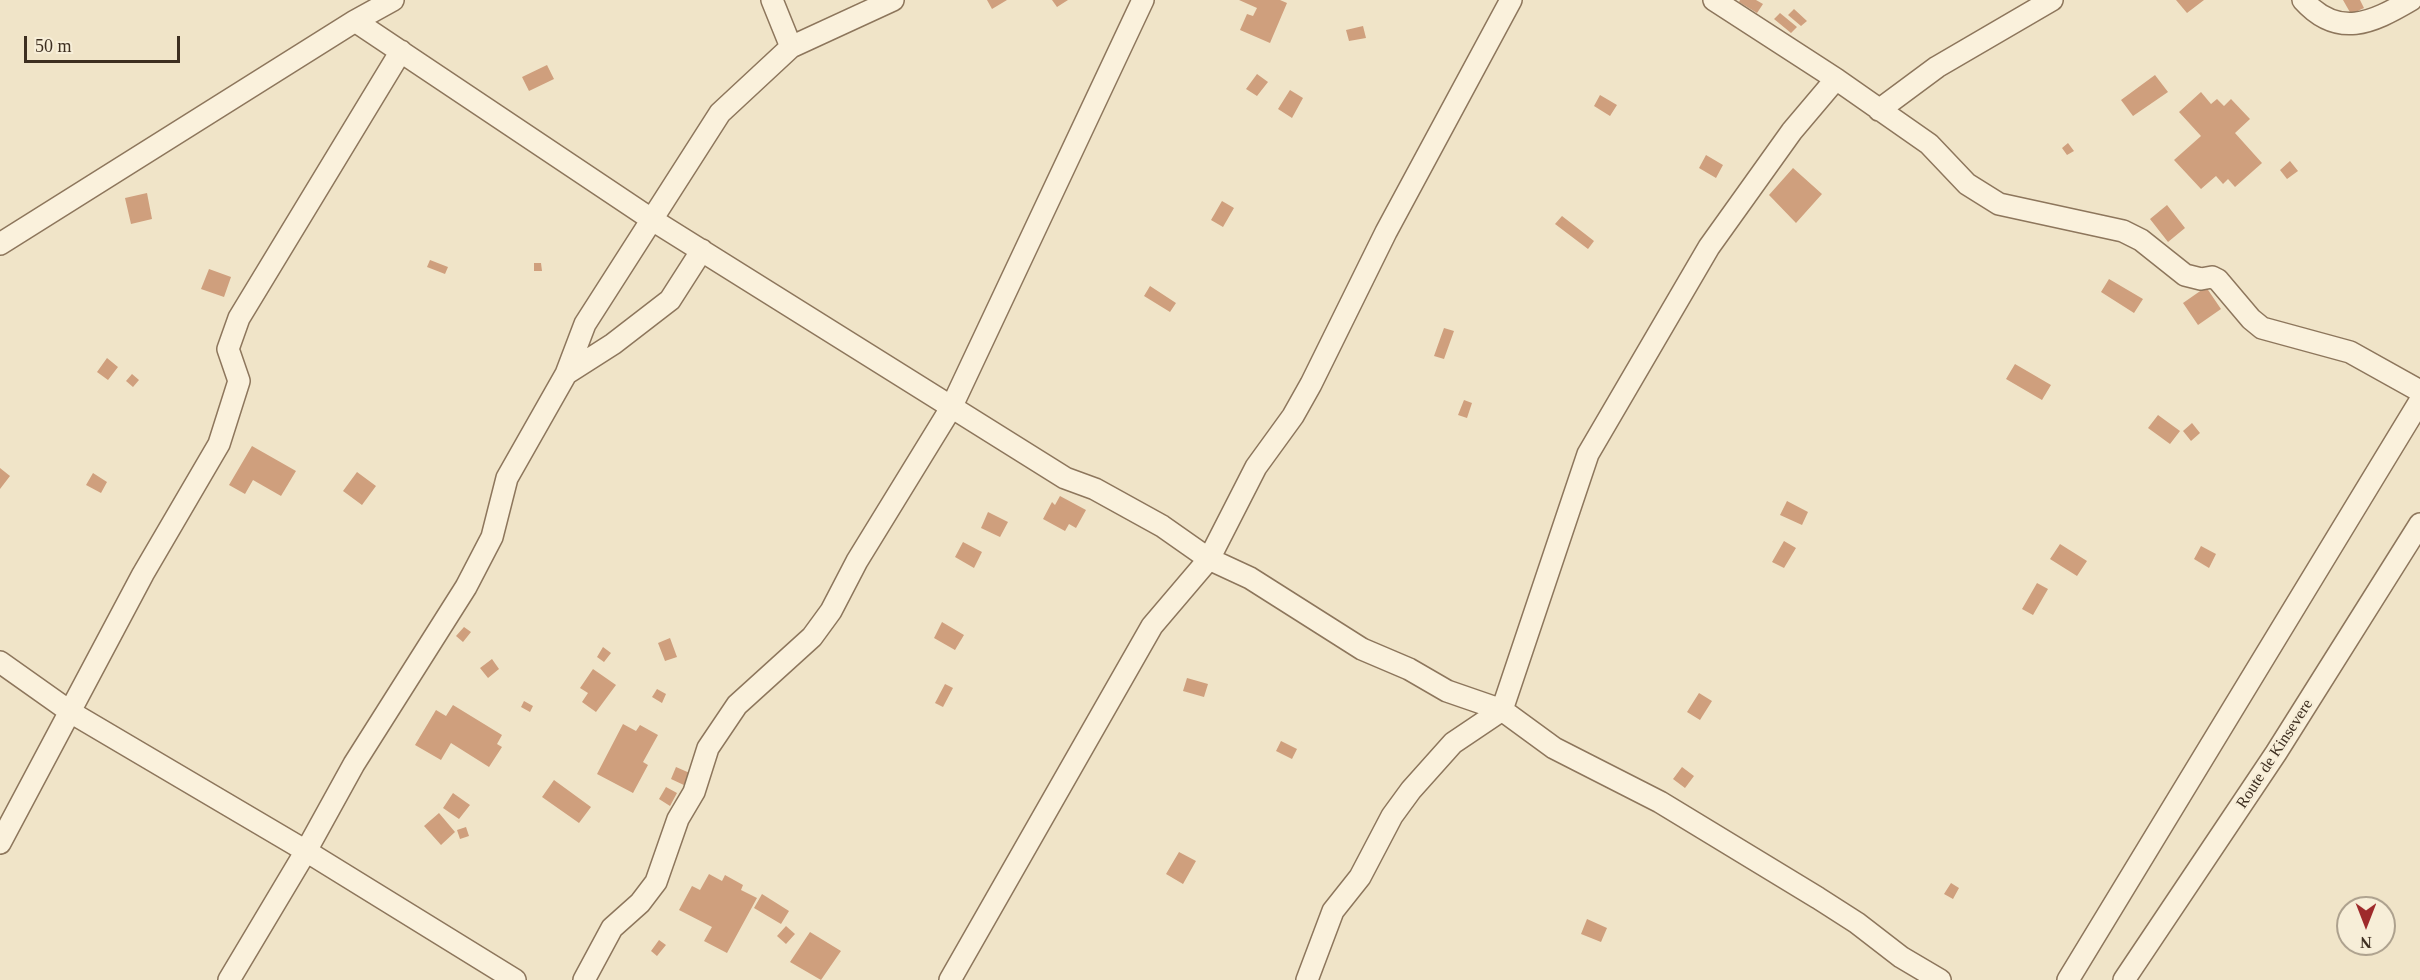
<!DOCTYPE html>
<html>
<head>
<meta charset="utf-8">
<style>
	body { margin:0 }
	#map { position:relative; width:2420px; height:980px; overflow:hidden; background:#f0e4c8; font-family:Georgia,serif }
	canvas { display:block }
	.north { position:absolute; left:2336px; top:896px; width:60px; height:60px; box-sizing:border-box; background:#f7eed8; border:2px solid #ada18e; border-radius:50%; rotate:180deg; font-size:16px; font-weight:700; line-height:24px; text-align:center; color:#3d2e20 }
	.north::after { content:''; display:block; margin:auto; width:21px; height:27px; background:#9e2a2b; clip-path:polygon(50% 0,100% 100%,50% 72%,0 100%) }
	.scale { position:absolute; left:24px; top:36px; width:156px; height:27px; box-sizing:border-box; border:3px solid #3d2e20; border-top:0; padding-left:8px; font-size:18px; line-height:21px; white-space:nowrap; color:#3d2e20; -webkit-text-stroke:4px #f7eed8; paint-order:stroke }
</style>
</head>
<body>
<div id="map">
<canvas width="2420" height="980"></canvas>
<div class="north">N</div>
<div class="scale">50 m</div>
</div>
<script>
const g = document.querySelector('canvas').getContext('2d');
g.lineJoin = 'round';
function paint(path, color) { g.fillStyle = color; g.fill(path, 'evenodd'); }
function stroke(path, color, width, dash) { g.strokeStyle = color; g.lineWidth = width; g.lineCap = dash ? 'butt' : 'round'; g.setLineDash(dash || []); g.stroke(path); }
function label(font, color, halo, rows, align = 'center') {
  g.font = font + ' Georgia,serif'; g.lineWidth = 4.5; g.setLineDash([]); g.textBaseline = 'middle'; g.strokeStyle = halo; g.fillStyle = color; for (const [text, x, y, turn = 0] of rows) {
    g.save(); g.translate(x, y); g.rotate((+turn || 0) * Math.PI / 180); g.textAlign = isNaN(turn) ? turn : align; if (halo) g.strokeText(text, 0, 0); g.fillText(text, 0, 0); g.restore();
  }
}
paint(new Path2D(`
	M987 0H1007L992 9Z
	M1052 0H1068L1057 7Z
	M1239 0H1280L1287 3 1270 43 1240 30 1247 14 1253 16 1257 8Z
	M1740 0H1756L1763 4 1757 13 1739 2Z
	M2176 0H2204L2187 13Z
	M2343 0H2360L2364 8 2351 14Z
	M1794 9 1807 21 1801 26 1788 15Z
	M1780 13 1797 27 1791 33 1774 19Z
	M1363 26 1366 38 1349 41 1346 30Z
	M547 65 554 79 529 91 522 77Z
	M1257 74 1268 82 1257 96 1246 89Z
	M2155 75 2168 92 2133 116 2121 100Z
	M1290 90 1303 98 1292 118 1278 109Z
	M2201 92 2211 104 2217 99 2224 106 2231 99 2250 119 2235 133 2262 163 2235 187 2228 179 2223 184 2216 176 2201 189 2174 160 2201 136 2179 112Z
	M1600 95 1617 105 1610 116 1594 106Z
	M2068 143 2074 151 2067 155 2062 148Z
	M1706 155 1723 165 1716 178 1699 168Z
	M2290 161 2298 171 2287 179 2280 170Z
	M1793 168 1822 194 1796 223 1769 195Z
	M147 193 152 219 131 224 125 198Z
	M1222 201 1234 208 1223 227 1211 220Z
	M2167 205 2185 228 2168 242 2150 219Z
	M1562 216 1594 241 1588 249 1555 224Z
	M430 260 448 267 445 274 427 267Z
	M534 263H541L542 271H534Z
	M209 269 231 277 224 297 201 289Z
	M2109 279 2143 299 2134 313 2101 292Z
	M1150 286 1176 303 1170 312 1144 296Z
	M2206 287 2221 309 2198 325 2183 303Z
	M1444 328 1454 331 1444 359 1434 356Z
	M107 358 118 367 108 380 97 372Z
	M2015 364 2051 385 2042 400 2006 379Z
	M132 374 139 380 133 387 126 381Z
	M1464 400 1472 403 1467 418 1458 415Z
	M2158 415 2180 431 2170 444 2148 428Z
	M2192 423 2200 433 2191 441 2183 431Z
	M252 446 296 471 281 496 253 480 245 494 229 485Z
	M0 468 10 476 0 489Z
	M357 472 376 486 362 505 343 491Z
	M93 473 107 482 101 493 86 485Z
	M1060 496 1086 510 1076 528 1069 524 1065 531 1043 519 1052 502 1055 505Z
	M1787 501 1808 512 1802 525 1780 515Z
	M988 512 1008 522 1000 537 981 528Z
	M1784 541 1796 548 1784 568 1772 562Z
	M963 542 982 552 974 568 955 557Z
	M2060 544 2087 561 2077 576 2050 559Z
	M2201 546 2216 554 2209 568 2194 559Z
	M2037 583 2048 589 2033 615 2022 609Z
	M942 622 964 635 955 650 934 638Z
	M464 627 471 632 463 642 456 636Z
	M670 638 677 657 665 661 658 643Z
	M603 647 611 653 604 662 597 657Z
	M492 659 499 669 488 678 480 668Z
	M593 669 616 685 596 712 582 702 588 693 580 688Z
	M1187 678 1208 684 1204 697 1183 691Z
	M945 684 953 688 943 707 935 703Z
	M657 689 666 694 662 703 652 697Z
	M1699 693 1712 701 1700 720 1687 712Z
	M524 701 533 706 530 712 521 707Z
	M453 705 502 735 497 744 502 747 489 767 451 743 441 760 415 745 436 710 446 716Z
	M623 724 636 731 640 725 658 735 643 762 648 765 633 793 597 774Z
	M1281 741 1297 749 1292 759 1276 751Z
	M676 767 692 774 686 786 671 779Z
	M1682 767 1694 776 1685 788 1673 779Z
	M554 780 591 807 579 823 542 797Z
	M666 787 677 793 670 806 659 799Z
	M453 793 470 805 459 819 443 808Z
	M439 813 455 832 441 845 424 826Z
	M466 827 469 836 460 839 457 830Z
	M1179 852 1196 861 1183 884 1166 874Z
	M709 874 722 881 725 875 743 885 741 890 757 898 727 953 704 941 712 927 679 910 692 886 700 890Z
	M1951 883 1959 888 1953 899 1944 894Z
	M762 894 789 911 781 924 754 908Z
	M1587 919 1607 928 1601 942 1581 934Z
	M786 926 795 934 786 944 777 936Z
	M810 932 841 951 821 980 790 962Z
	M659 940 666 945 657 956 651 951Z`), '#cf9f7d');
const minor = new Path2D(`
	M772 0 791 47
	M1714 0 1836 79 1929 144 1967 184 1999 204 2123 231 2141 240 2185 275 2201 279 2212 277 2218 280 2251 319 2262 328 2350 352 2420 391
	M2303 0C2338 39 2372 23 2411 0
	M355 21 651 219 1065 478 1095 489 1162 526 1209 559 1250 578 1362 649 1409 669 1447 691 1502 710 1554 748 1660 802 1818 898 1857 923 1901 957 1940 980
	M1879 110 1937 67 2052 0
	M0 244 355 21 393 0
	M566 374 585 324 720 113 791 47 893 0
	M0 662 72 713 306 851 515 980
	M0 843 143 574 219 444 239 381 228 349 239 318 401 51
	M229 980 306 851 354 764 466 587 492 537 507 478 566 374 613 344 670 300 702 250
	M584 980 612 928 640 903 656 882 678 819 694 792 708 748 737 705 812 637 831 611 857 561 951 408 1143 0
	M950 980 1152 626 1209 559 1256 467 1293 416 1311 384 1386 232 1511 0
	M1307 980 1333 911 1360 877 1392 816 1411 790 1453 743 1502 710 1588 454 1709 247 1792 131 1836 79
	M2068 980 2420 401
	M2124 980 2276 753 2420 524`);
stroke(minor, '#8d765c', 24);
stroke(minor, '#faf1dc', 21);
label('16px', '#3d2e20', '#f7eed8', [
	["Route de Kinsevere",2275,754,-57]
]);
</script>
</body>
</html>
